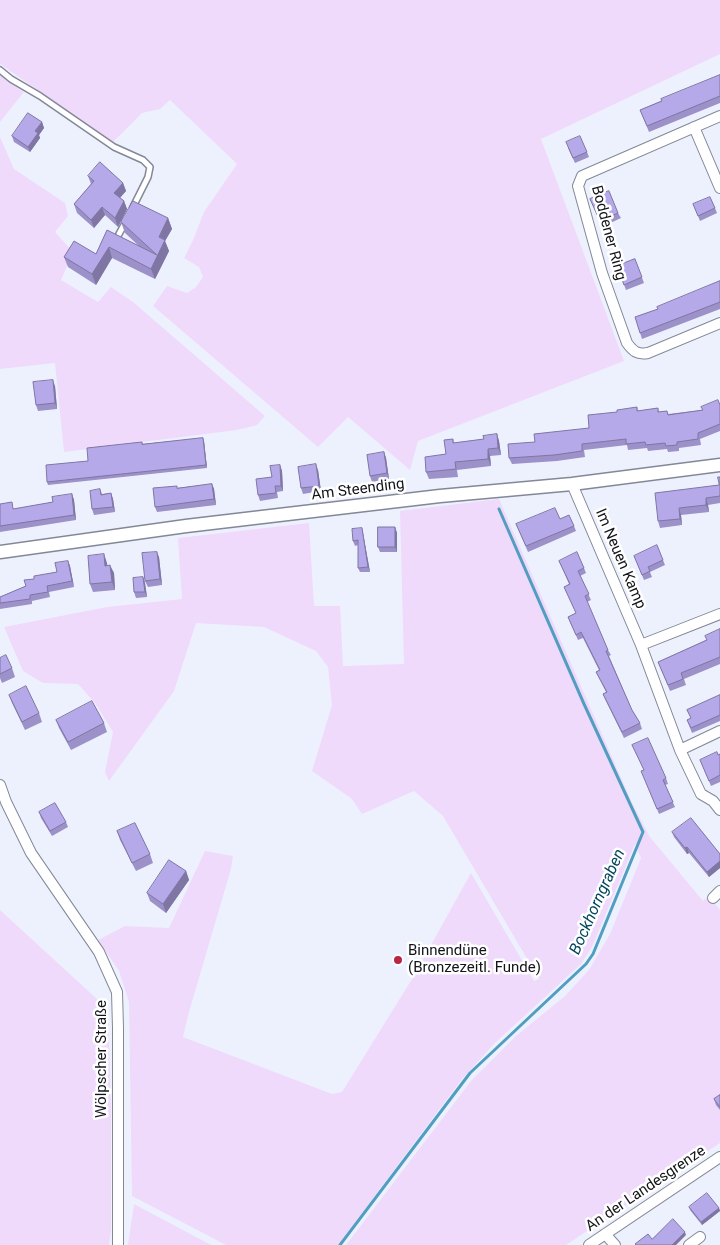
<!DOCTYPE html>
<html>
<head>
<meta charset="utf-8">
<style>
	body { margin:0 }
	canvas { display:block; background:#edf1fe }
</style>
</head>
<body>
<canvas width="720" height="1245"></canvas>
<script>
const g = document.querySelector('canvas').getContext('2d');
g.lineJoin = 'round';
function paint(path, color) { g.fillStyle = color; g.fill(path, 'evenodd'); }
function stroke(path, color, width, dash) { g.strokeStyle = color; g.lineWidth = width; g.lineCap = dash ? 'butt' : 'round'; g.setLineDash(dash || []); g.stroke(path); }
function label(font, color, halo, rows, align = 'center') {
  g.font = font + ' Roboto,sans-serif'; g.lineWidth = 5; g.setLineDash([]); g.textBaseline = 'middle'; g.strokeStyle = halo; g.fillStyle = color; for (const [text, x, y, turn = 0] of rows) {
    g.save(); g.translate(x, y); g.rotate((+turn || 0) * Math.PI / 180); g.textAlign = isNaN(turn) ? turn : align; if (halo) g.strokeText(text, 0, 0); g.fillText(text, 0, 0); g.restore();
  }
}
paint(new Path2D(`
	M0 0H720V54L541 139 624 361 418 441 410 470 348 417 318 447 153 306 167 286 187 293 196 287 203 277 199 267 184 258 193 240 204 212 237 164 170 100 160 109 142 113 113 142 3 66 0 64Z
	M0 76 24 92 0 122Z
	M0 137 14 169 65 203 68 216 55 232 73 252 61 280 98 302 111 287 133 302 265 416 257 425 237 430 64 452 55 363 0 369Z
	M499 499 633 805 650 837 703 901 709 896 720 910V1143L566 1245H346L471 1081 516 1036 565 996 589 970 610 934 641 858 635 844 592 947 581 964 495 1043 462 1079 338 1245H226L132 1196 129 1002 119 971 98 940 125 926 169 928 205 851 233 856 231 869 189 1012 183 1037 332 1094 342 1092 412 979 471 873 534 981 539 979 443 816 414 791 362 814 352 799 312 771 332 705 328 667 316 651 264 627 196 623 174 691 109 781 105 772 113 732 95 703 78 684 43 683 23 671 4 627 107 607 182 599 178 538 309 523 314 606H340L343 666 404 664 400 511Z
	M0 910 108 1009 111 1108V1231L109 1245H0Z
	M134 1204 211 1245H128Z`), '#f0dafc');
stroke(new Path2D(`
	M340 1245 470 1073 586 964 593 954 643 832 584 704 499 509`), '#529ec1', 3);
const service = new Path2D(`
	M0 70 11 79 40 96 114 147 143 160 150 167 148 177 133 207
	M119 234 125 223`);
const minor = new Path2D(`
	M720 116 582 176 578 186 602 273 627 343C633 351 637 355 648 353L720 323
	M694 127 720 188
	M572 484 641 645 680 750 701 794 713 801 720 810
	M641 645 720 614
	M680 750 720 731
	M0 785 6 802 31 853 99 952 117 992 118 1028V1245
	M713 898 720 891
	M605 1234 615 1245
	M589 1245 720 1157
	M689 1245 700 1237`);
const tertiary = new Path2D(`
	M0 552 186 526 440 496 572 484 720 465`);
stroke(service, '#838897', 8);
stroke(minor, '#838897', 12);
stroke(tertiary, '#838897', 15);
stroke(service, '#fff', 5);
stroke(minor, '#fff', 10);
stroke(tertiary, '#fff', 12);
paint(new Path2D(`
	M720 75V103L649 132 640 110Z
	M42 122 44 128 39 135 40 138 30 152 14 142 12 136Z
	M568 148 587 152 589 157 575 163Z
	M88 176 123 183 126 191 120 198 124 201 127 209 118 227 105 215 94 228 77 213 74 204 91 184Z
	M590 199 618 213 621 218 602 227Z
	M693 204 715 208 717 213 700 221Z
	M168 218 172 229 165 241 169 251 155 279 112 258 96 285 68 267 64 257 96 254 107 230 139 246 125 233 121 222Z
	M635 259 644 283 626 290 617 266Z
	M720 281V309L642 339 635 317 658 309Z
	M55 386 57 409 38 411 36 405Z
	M720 405V431L700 439 701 445 679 448V451L668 452 667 449 648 451 647 448 628 450 627 445 584 450 585 457 557 461 512 464 509 458 535 442 589 428 617 412 637 407 638 411 658 408 659 412 667 411 668 414 703 410Z
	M497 434 499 441 501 455 490 456 491 466 457 470 458 477 429 479 426 472 446 454 453 439 454 443 484 439Z
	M203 438 204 441 207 468 48 485 47 482 88 461 142 442 143 444Z
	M384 452 386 458 389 479 372 482 370 476Z
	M280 465 282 471 283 491 277 492 278 498 260 501 258 495Z
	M318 470 321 491 303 494 301 488Z
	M720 477V503L708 505 709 512 681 515 682 525 660 528 658 521 719 485Z
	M212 484 214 489 216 505 157 512 155 507 177 486V488Z
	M100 489 102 494 111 493 113 499 115 512 94 515 92 509Z
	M72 494 74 500 76 520 0 532V504L14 509 53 502Z
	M560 519 574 526 576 531 528 552 516 524Z
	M395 527 397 533V552H380L378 547Z
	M362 528 363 533 370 572H360L358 568V545L355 546 353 541Z
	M104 554 107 565 114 573 115 590 93 592 90 584Z
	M634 556 663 560 665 565 650 572 652 577 644 580Z
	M159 557 162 585 148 587 145 581Z
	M68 561 70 566 74 587 49 592 50 597 32 601V604L0 609V597L26 586 34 579 57 572Z
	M559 561 584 568 586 573 580 576 591 600 587 602 608 650 611 655 609 656 632 710 640 723 642 729 624 738 605 699 603 694 606 692 596 672 599 670 583 638 578 640 570 622 568 617 576 613 564 587 569 584Z
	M143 577 145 583 147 597 136 598 134 592Z
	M720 629V664L684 679 686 685 670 691 658 662 706 640Z
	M0 658 12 668 15 677 2 683 0 678Z
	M9 695 39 713 42 722 25 730 12 703Z
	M720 695V721L692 733 687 720 691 718 687 710Z
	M56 720 104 723 107 732 71 750 59 728Z
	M632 745 666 778 668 784 665 785 675 807 659 814 644 777V770Z
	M720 754V782L711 786 700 760Z
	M39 812 66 822 68 827 52 836 41 818Z
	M117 831 150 854 153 863 136 871 120 840Z
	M672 832 720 854V868L709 877 689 853 687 854 674 837Z
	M186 871 189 880 166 913 150 901 147 893Z
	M720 1095V1110L716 1105 714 1099Z
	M689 1207 719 1208 720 1211 702 1225 690 1210Z`), '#9c91c8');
paint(new Path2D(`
	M42 122 44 128 39 135 40 138 30 152 28 147 35 131Z
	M123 183 126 191 117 201 114 193Z
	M124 201 127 209 118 227 115 218Z
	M102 207 105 215 94 228 91 220Z
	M168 218 172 229 165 241 169 251 155 279 151 269 162 246 159 237Z
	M109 247 112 258 96 285 92 274Z
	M53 380 55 386 57 409 55 403Z
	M497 434 499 441 501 455 498 448Z
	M203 438 204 441 207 468 206 465Z
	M488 449 490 456 491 466 488 459Z
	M384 452 386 458 389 479 387 473Z
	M316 464 318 470 321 491 319 486Z
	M280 465 282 471 283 491 281 486Z
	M212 484 214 489 216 505 214 499Z
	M111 493 113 499 115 512 113 507Z
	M72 494 74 500 76 520 74 515Z
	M706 498 708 505 709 512 706 505Z
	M679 508 681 515 682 525 680 519Z
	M395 527 397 533V552L395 547Z
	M362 528 363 533 370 572 368 567Z
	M157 552 159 557 162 585 160 579Z
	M104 554 107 563 108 574 105 566Z
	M68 561 70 566 74 587 72 581Z
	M110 565 114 573 115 590 112 582Z
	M143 577 145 583 147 597 145 592Z
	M687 847 689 853 687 854 685 848Z
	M720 861V868L709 877 707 872Z
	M186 871 189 880 166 913 163 904Z
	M719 1208 720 1211 702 1225 701 1222Z
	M685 1232 686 1235 676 1245H672Z`), '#7f76a3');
const building = new Path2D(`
	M720 75V96L647 126 640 110 662 101 661 99Z
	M28 113 42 122 35 131 38 133 28 147 12 136Z
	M580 136 587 152 573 158 566 142Z
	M100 162 123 183 114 193 124 201 115 218 102 207 91 220 74 204 94 181 88 176Z
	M609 191 618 213 600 221 590 199Z
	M710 197 715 208 698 216 693 204Z
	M133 201 168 218 159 237 165 240 151 269 109 247 92 274 64 257 74 241 96 254 107 230 157 255 121 222Z
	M635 259 642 277 624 285 617 266Z
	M720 281V302L640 333 635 317 658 309 657 307Z
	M53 380 55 403 36 405 33 382Z
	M718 400 720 405V424L698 433V439L677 442V445L666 446 665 443 646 445 645 442 626 444V439L582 444V451L554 455 509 458 508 444 535 442 534 434 589 428 588 415 617 412V410L637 407V411L658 408V412L667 411 668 415 703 410 701 407Z
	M497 434 498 448 488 449V459L455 462 456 469 426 472 425 457 446 454 444 440 453 439V443L484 439 483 436Z
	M203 438 206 465 47 482 46 465 88 461 87 448 142 442V444Z
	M384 452 387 473 370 476 367 455Z
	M316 464 319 486 301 488 298 467Z
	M280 465 281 486H275L276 493 258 495 256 479 272 477 270 466Z
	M718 477H720V496L706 498V505L679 508 680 519 658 521 655 493 719 485Z
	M212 484 214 499 155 507 153 488 177 486V488Z
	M100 489 101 495 111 493 113 507 92 509 90 491Z
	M72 494 74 515 0 526V504L12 502 13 509 53 502 52 497Z
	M555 508 560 519 569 515 574 526 526 546 516 524Z
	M378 527H395V547H378Z
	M362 528 368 567 358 568V540L353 541 352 529Z
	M657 545 663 560 648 567 650 571 642 575 634 556Z
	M157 552 160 579 145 581 142 553Z
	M577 552 584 568 578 571 589 594 585 596 608 650 606 651 632 710 640 723 622 732 603 694 607 692 596 672 600 670 581 632 576 635 568 617 576 613 564 587 570 584 559 561Z
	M104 554 105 566 110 565 112 582 90 584 88 556Z
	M68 561 72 581 47 586 48 592 30 595V599L0 603V597L26 586 24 580 34 579V576L57 572 55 563Z
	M143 577 145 592H134L133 578Z
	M720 629V657L681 673 683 679 668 685 658 662 707 640 705 636Z
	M6 655 12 668 0 674V658Z
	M26 686 39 713 22 722 9 695Z
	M720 695V715L691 728 687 720 691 718 687 710Z
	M92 701 104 723 68 742 56 720Z
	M648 738 666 778 663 780 673 802 657 809 641 771 644 770 632 745Z
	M717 752 718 755 720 754V775L709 781 700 760Z
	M55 803 66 822 50 831 39 812Z
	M691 818 720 854V861L707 872 687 847 685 848 672 832Z
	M135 823 150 854 132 863 117 831Z
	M169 860 186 871 163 904 147 893Z
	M720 1095V1107L714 1099Z
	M707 1193 719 1208 701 1222 689 1207Z
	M673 1219 685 1232 672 1245H636L635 1244 648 1234 652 1239Z`);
paint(building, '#b5a9e9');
stroke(building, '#7f76a3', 1);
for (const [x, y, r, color] of [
	[398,960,5,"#b72643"]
]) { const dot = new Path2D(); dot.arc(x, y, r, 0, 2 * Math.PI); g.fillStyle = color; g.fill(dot); stroke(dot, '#fff', 2); }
label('15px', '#121419', '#fff', [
	["Boddener Ring",608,233,75],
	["Am Steending",358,490,-7],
	["Im Neuen Kamp",620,559,67],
	["Wölpscher Straße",102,1059,-90],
	["An der Landesgrenze",646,1189,-34]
]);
label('15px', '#121419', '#fff', [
	["Binnendüne",408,951],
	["(Bronzezeitl. Funde)",408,968]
], 'left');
label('italic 16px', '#02465e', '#fff', [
	["Bockhorngraben",598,902,-66]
]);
</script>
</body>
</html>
